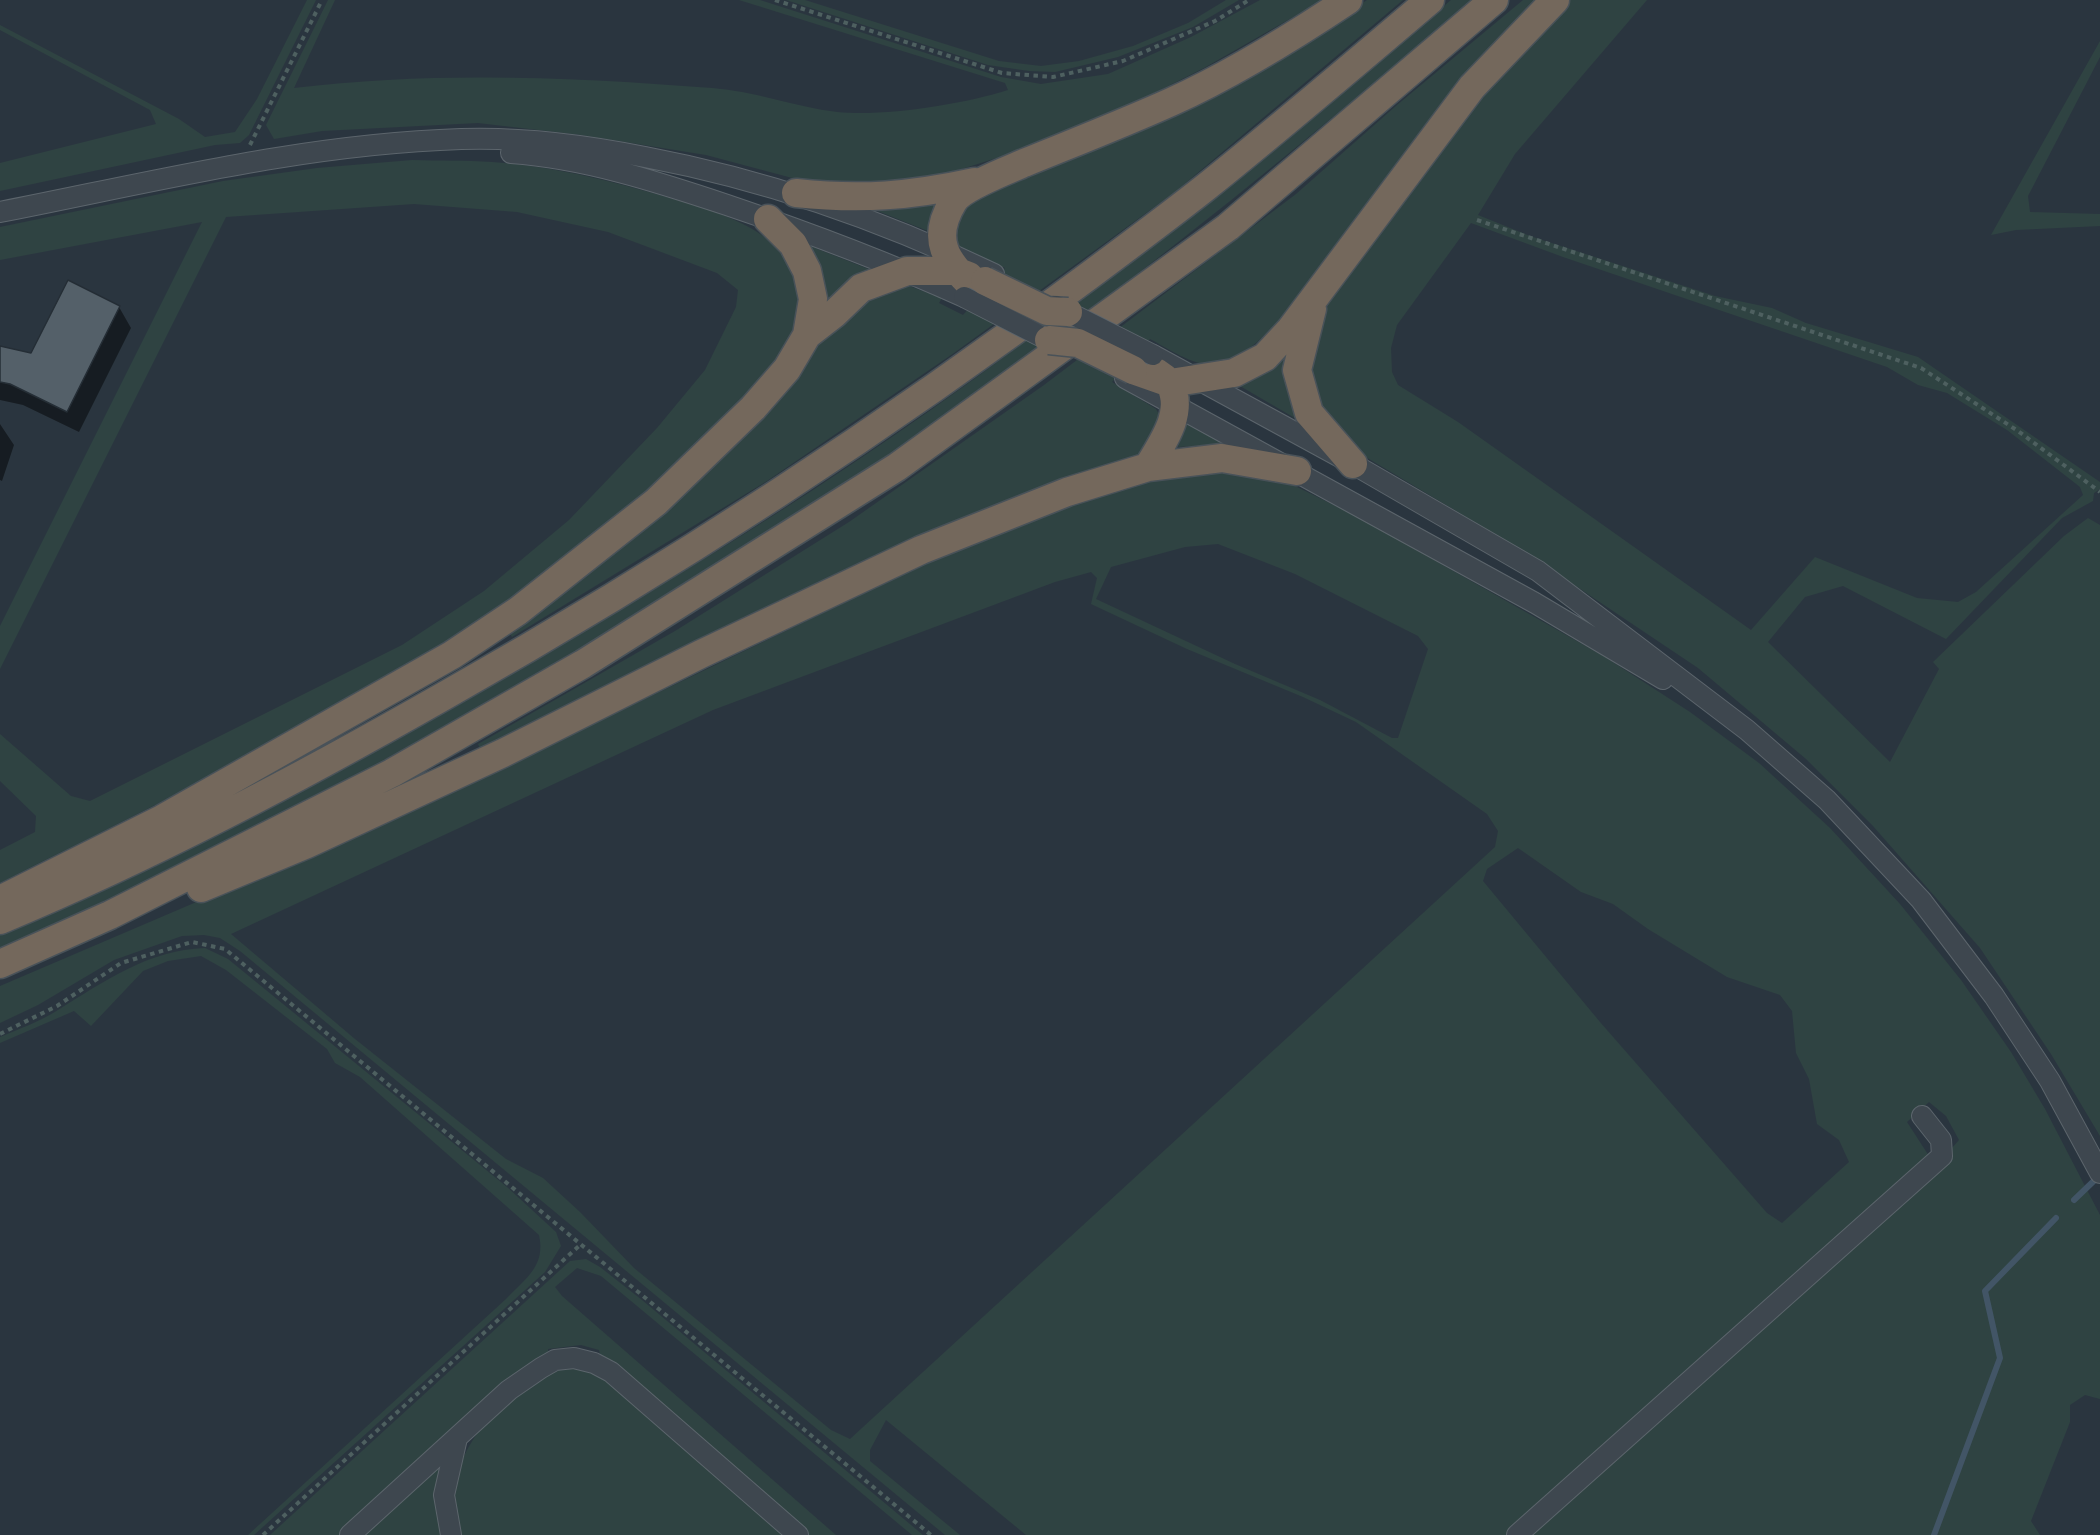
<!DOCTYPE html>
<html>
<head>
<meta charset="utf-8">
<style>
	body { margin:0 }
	canvas { display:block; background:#2a353f }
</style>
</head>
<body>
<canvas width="2100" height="1535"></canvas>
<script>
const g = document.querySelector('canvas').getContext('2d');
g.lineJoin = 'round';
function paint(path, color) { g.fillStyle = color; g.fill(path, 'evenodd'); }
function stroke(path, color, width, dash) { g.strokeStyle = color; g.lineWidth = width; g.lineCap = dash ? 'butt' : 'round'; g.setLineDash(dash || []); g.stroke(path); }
paint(new Path2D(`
	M307 0H316L249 135 240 143 215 145 0 191V163L156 124 150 110 0 30V25L179 119 205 137 235 132 257 99Z
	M328 0H335L294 88C433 71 573 77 712 88 754 91 795 107 837 112 884 117 964 104 1008 90L1005 83 739 0H760L1001 77 1041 84 1108 74 1191 37 1260 0H1323L1204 68 1073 134 949 173 869 184 796 179 706 155 581 135 478 123 322 131 274 139 266 125Z
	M786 0H805L999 61 1041 66 1079 61 1133 46 1188 23 1226 0H1239L1193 27 1118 57 1055 72 1029 71 988 65Z
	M1367 0H1403L1175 192 954 353 767 481 512 637 509 632 802 366 828 334 859 305 898 282 942 298 939 303 963 315 1005 268 957 247C952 225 964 211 977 194L1333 23Z
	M1451 0H1472C1313 136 1151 268 982 391 901 449 815 502 730 555 683 585 636 616 588 645 399 759 201 858 0 949V934C98 890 193 841 289 792 525 670 759 535 974 379 1139 260 1296 132 1451 0Z
	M1523 0H1535L1475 69 1282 320C1267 332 1238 363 1219 365 1196 368 1169 349 1150 339L1112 382 1156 409 1161 418 1142 453 915 544 481 751 478 744 675 631 849 522 1044 385 1296 194 1397 105Z
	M1570 0H1647L1515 154 1478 215 1530 236 1715 296 1772 308 1806 323 1918 357 2100 482V489L2094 493 2093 501 2062 518 1946 639 1843 586 1805 597 1768 642 1890 762 1939 669 1933 662 2064 536 2088 518 2100 525V1136L2051 1054 1980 948 1873 826 1806 759 1698 668 1528 554 1344 444 1323 409 1310 370 1313 337 1329 298 1466 114ZM1471 223 1563 257 1887 367 1918 385 1947 393 2007 430 2080 487 2083 495 1976 592 1958 602 1917 598 1815 557 1751 630 1458 422 1398 385 1392 372 1391 348 1397 325Z
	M2100 41V57L2028 196 2030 212 2100 214V226L2016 230 1991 235Z
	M412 160C438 161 465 160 492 162 557 166 622 184 684 202 734 217 801 240 801 304 801 346 758 384 731 412 528 624 260 753 0 883V850L35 832 36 816 0 781V734L71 796 90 801 402 645 484 591 569 520 657 428 705 370 736 307 738 290 717 273 608 232 517 212 414 204 226 217 0 669V626L202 222 0 260V227L223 181 317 168Z
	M938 202 928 231 870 208Z
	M810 246 871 270 825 305Z
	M1286 353V385L1300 421 1240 386Z
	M1186 424 1224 444 1178 447Z
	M1177 472H1252L1293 485 1360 518 1605 657 1690 712 1759 763 1830 828 1900 904 1961 980 2011 1052 2045 1109 2100 1215V1399L2085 1395 2070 1405V1422L2031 1521 2040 1535H1526L1944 1157 1959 1140 1946 1116 1929 1102 1907 1122 1929 1156 1511 1535H1026L886 1420 870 1450V1461L960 1535H945L240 951 220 938 204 935 182 936 114 960 38 1005 0 1023V986L442 797 947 553 1029 519ZM1218 544 1295 574 1418 636 1428 649 1398 738H1392L1320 700 1235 664 1096 599 1111 567 1185 547ZM1091 572 1097 578 1091 604 1187 649 1303 697 1356 722 1487 814 1498 831 1495 847 850 1439 831 1430 634 1268 580 1212 543 1178 506 1159 355 1039 231 934 713 710 1055 582ZM1518 848 1581 892 1613 904 1648 929 1727 977 1780 995 1792 1011 1796 1053 1809 1079 1817 1124 1839 1140 1849 1162 1782 1223 1767 1213 1600 1022 1483 881 1487 869Z
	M205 948 228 959 507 1187 556 1232 561 1246 545 1272 254 1535H248L506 1299C526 1278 546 1266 539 1235L360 1077 335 1063 327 1049 226 970 201 956 168 961 143 971 91 1026 74 1011 0 1043V1037C19 1029 41 1021 58 1010 105 981 148 950 205 948Z
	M586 1259 600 1267 642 1300 923 1535H912L601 1276 577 1268 555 1287 562 1296 836 1535H804L601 1359 599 1350 581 1345 548 1349 549 1359 508 1384 339 1535H270L570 1261Z
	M559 1365 593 1368 788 1535H456C441 1479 473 1427 516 1393 529 1382 545 1374 559 1365Z
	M435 1467 444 1472 446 1535H358Z`), '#2f4342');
paint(new Path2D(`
	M119 307 131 328 79 432 23 405 0 400V348L32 355Z
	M0 424 14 445 2 481 0 480Z`), '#0007');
stroke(new Path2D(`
	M2074 1200 2100 1175
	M1934 1535 2000 1358 1985 1291 2056 1218`), '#425566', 6);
const building = new Path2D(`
	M68 280 120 306 67 412 10 384 0 382V346L31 353Z`);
paint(building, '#546069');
stroke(building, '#252e36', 1.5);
const minor = new Path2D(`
	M511 153C584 158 658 182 727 205 807 232 887 262 964 297
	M0 212C153 182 304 144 461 139 522 137 585 145 645 157 767 180 882 220 994 274
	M1153 355 1353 464 1538 571 1747 730 1827 800 1921 900 1994 996 2050 1081 2100 1173
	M1125 378 1535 603 1663 679
	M350 1535 509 1390 541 1368 555 1360 574 1358 594 1363 611 1372 798 1535
	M451 1535 444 1495 457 1438
	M1517 1535 1942 1156 1941 1140 1922 1116`);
const highway = new Path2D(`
	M796 193C862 200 910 196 975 182
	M974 288C946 261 930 240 953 202 961 188 1008 170 1024 163 1073 143 1122 124 1171 102 1233 74 1291 38 1348 0
	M1312 309 1297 370 1309 413 1353 464
	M807 335 834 314 861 288 907 271H956L969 276
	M1133 370 1170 383 1234 373 1265 357 1291 329 1472 87 1555 0
	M1148 467C1162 443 1185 413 1170 384 1168 379 1160 375 1156 372
	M201 888 307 844 503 753 701 654 921 550 1067 492 1148 467 1222 458 1297 471
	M0 900 162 819 452 655 518 611 656 502 753 408 787 369 807 335 813 299 807 271 793 244 768 219
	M0 920C153 856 300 778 444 696 669 569 883 430 1090 275 1129 246 1168 217 1206 187 1282 126 1356 63 1430 0
	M0 964 110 915 392 773 583 664 897 467 1228 227 1494 0`);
stroke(minor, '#5c656c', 22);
stroke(highway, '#495259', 31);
stroke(new Path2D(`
	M775 0 1002 73 1053 77 1123 61 1215 21 1249 0
	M250 145 322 0
	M1477 220 1921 368 2018 431 2100 492
	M0 1034 57 1006 121 963 192 942 225 949 931 1535
	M263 1535 580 1245`), '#4e6060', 4, [4.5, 4.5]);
stroke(minor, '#3e474f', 20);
stroke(highway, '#74685c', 28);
const minorBridge = new Path2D(`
	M964 297 1058 345
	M1056 306 1153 355`);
const highwayBridge = new Path2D(`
	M985 281 1047 311 1068 312
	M1049 340 1078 343 1133 370`);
stroke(minorBridge, '#5c656c', 22, []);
stroke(highwayBridge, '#495259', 31, []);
stroke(minorBridge, '#3e474f', 20);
stroke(highwayBridge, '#74685c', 28);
</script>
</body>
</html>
